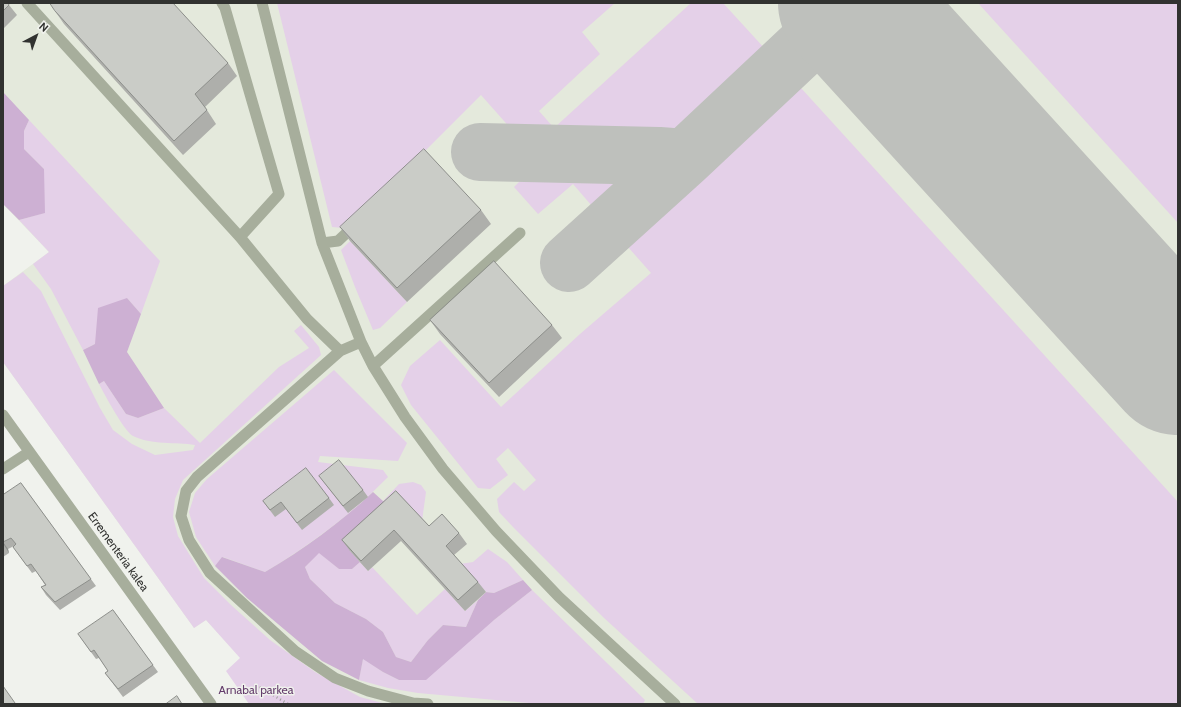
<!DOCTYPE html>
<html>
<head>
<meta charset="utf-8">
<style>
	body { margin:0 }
	#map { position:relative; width:1181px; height:707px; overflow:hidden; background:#f0f2ed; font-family:Cabin,sans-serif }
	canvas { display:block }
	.frame { position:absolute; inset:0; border:4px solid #313230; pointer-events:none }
	.north { position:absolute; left:16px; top:16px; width:40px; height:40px; -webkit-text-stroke:3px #f0f2ed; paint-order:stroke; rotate:41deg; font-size:11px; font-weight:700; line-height:16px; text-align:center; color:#313230 }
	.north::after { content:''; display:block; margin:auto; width:14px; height:18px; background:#313230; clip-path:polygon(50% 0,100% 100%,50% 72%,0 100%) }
</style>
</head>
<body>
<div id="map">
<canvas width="1181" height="707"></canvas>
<div class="frame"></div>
<div class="north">N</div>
</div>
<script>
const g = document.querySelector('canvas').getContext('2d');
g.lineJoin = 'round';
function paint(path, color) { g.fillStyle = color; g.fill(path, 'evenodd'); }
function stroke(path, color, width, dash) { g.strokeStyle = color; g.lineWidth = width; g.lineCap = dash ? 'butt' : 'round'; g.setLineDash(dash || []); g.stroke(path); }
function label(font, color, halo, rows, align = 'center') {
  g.font = font + ' Cabin,sans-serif'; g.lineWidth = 3; g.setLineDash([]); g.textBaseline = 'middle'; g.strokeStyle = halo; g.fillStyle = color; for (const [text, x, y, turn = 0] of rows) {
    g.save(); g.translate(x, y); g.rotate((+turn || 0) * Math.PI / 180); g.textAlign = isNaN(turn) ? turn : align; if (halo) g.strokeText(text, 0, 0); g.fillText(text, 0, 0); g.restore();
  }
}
paint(new Path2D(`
	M3 3H1178V704H298L241 658 206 620 194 628 3 362V286L49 252 3 204Z`), '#e4e9dc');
paint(new Path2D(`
	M277 3H615L582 32 600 54 539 111 554 128 691 3H723L777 62 679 151 528 148 481 95 424 152 343 228 332 227Z
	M978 3H1178V223Z
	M791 77 1178 502V704H698L603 617 514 528 499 512 497 499 514 482 524 491 536 480 508 448 496 459 508 475 490 489 478 488 411 405 401 385 410 366 440 340 501 407 580 334 651 273 620 238Z
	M29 120 160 261 141 314 127 298 95 344 83 350 51 289 33 264 49 252 19 220 44 213V169L24 149V131Z
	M537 164 662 168 604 220 573 184 538 214 514 187Z
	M350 241 407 302 380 328 373 330 355 287 341 250Z
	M23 272 41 291 100 408 113 430 132 444 155 455 193 450 195 445C176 442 151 445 133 436 124 431 105 395 99 384L104 381 126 414 138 418 164 408 200 443 279 367 309 348 294 331 301 325 319 347 321 355 183 480 175 499 173 517 178 536 204 578 231 605 270 640 315 672 360 697 386 704H249L226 671 240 658 206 620 194 628 3 362V286Z
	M334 370 407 443 398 461 320 456 318 462 383 470 388 477C352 514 310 545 265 572L223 557 215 566 196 537 189 512 195 493 207 479Z
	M413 482 421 485 426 492 422 521 394 511 383 501 399 484Z
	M488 549 507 562 523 580 494 593 486 592 460 564 473 562Z
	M319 552 339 569H352L360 562 368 571 372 567 417 615 445 589 465 611 478 600 466 627 443 625 428 640 411 662 396 657 383 632 366 619 335 603 310 579 305 567Z
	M532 590 645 700 643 704H540L418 693 388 688 359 680 363 658 383 672 399 680 494 620Z`), '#e4d0e8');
paint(new Path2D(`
	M3 92 29 120 24 131V149L44 169 45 213 19 220 3 204Z
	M127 298 141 314 127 352 164 408 138 418 126 414 104 381 99 384 83 350 95 344 98 308Z
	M373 492 394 511 350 551 360 562 352 569H339L319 553 305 567 310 579 335 603 366 619 383 632 396 657 411 662 428 640 443 625 466 627 478 600 486 592 494 593 523 580 532 590 494 620 426 680H399L383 672 363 659 359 680 322 661 247 598 215 566 222 557 265 572C304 549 340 523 373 492Z`), '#cdb0d3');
stroke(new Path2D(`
	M480 152 659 156 685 158
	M569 263 685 158 850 3`), '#bec0bc', 58);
stroke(new Path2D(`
	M850 3 1178 363`), '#bec0bc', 144);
stroke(new Path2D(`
	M256 685 288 704`), '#9d9f9b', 2.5, [1, 3]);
stroke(new Path2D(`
	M27 3 240 237 279 194 225 8 222 3
	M262 3 322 243 361 342 373 366 405 417 443 469 496 531 559 597 675 704
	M240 237 307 319 340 351
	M322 243 338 241 356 224
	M361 342 340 351 197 477 186 491 181 516 189 540 210 573 295 651 335 678 368 691 413 703 428 704
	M373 366 520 233`), '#a7ae9c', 11);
stroke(new Path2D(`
	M3 415 211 704
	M3 469 29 452`), '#a7ae9c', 11);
paint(new Path2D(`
	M3 3 9 5 17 15 3 29Z
	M55 11 228 63 237 76 205 107 216 124 183 155 64 24Z
	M481 210 491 224 407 302 350 241 340 227Z
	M430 320 552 325 562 338 499 397 440 334Z
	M319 476 363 490 368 497 348 513Z
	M21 483 96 586 60 610 46 595 41 587 45 585 36 571 32 573 13 547 14 546 8 549 9 553 3 557V495Z
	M396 491 429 526 459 533 467 544 454 555 478 582 486 592 465 611 401 541 368 571 350 551 342 540Z
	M329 498 334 505 302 530 286 509 275 517 263 501Z
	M113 610 158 672 123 697 105 673 108 671 99 658 96 659 78 634Z`), '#aeafab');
paint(new Path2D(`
	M3 542 8 549 9 553 4 545Z`), '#8d8f8b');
const building = new Path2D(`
	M3 3H8L9 5 3 11Z
	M50 3H173L228 63 195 94 207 110 174 141 55 11Z
	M424 149 481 210 397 288 340 227Z
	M494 261 552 325 489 383 430 320Z
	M339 460 363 490 343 506 319 476Z
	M306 468 329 498 297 523 281 502 270 510 263 501Z
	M21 483 91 579 55 602 41 587 46 585 31 564 27 566 13 547 16 544 11 538 3 542 4 545 3 546V495Z
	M396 491 429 526 442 514 459 533 446 546 478 582 458 600 394 530 361 561 342 540Z
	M113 610 153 665 118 689 105 673 108 671 94 650 91 652 78 634Z
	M3 686 15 703 14 704H3Z
	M177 696 182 704H166Z`);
paint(building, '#caccc7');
stroke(building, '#8d8f8b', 1);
label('12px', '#313230', '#f0f2ed', [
	["Errementeria kalea",118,552,54]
]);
label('12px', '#643d6c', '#f0f2ed', [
	["Arnabal parkea",256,690]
]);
</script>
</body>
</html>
